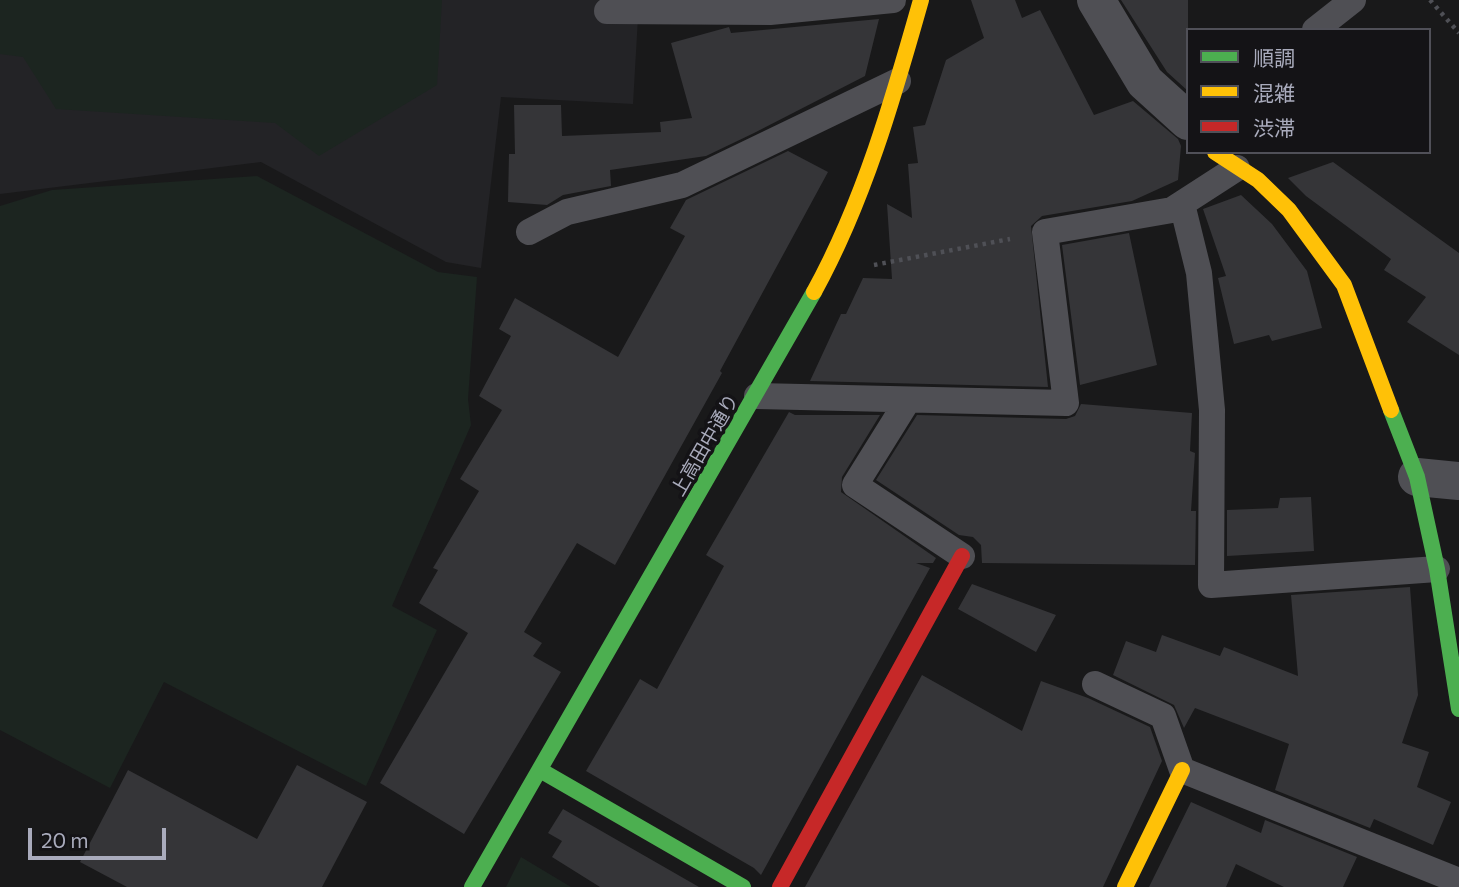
<!DOCTYPE html>
<html>
<head>
<meta charset="utf-8">
<style>
	body { margin:0 }
	#map { position:relative; width:1459px; height:887px; overflow:hidden; background:#19191a; font-family:Commissioner,"Noto Sans JP",sans-serif }
	canvas { display:block }
	.legend { position:absolute; left:1186px; top:28px; width:245px; height:126px; box-sizing:border-box; background:#141316; border:2px solid #505058; margin:0; padding:9px 12px; list-style:none; font-size:21px; color:#a9abbc }
	.legend li { display:flex; align-items:center; gap:14px; height:35px }
	.legend b { width:35px; border:2px solid #505058 }
	.scale { position:absolute; left:28px; top:828px; width:138px; height:32px; box-sizing:border-box; border:4px solid #a9abbc; border-top:0; padding-left:9px; font-size:21px; line-height:24px; white-space:nowrap; color:#a9abbc; -webkit-text-stroke:5px #141316; paint-order:stroke }
</style>
</head>
<body>
<div id="map">
<canvas width="1459" height="887"></canvas>
<ul class="legend">
<li><b style="height:9px;background:#4caf50"></b>順調</li>
<li><b style="height:9px;background:#ffc107"></b>混雑</li>
<li><b style="height:9px;background:#c62828"></b>渋滞</li>
</ul>
<div class="scale">20 m</div>
</div>
<script>
const g = document.querySelector('canvas').getContext('2d');
g.lineJoin = 'round';
function paint(path, color) { g.fillStyle = color; g.fill(path, 'evenodd'); }
function stroke(path, color, width, dash) { g.strokeStyle = color; g.lineWidth = width; g.lineCap = dash ? 'butt' : 'round'; g.setLineDash(dash || []); g.stroke(path); }
function label(font, color, halo, rows, align = 'center') {
  g.font = font + ' Commissioner,"Noto Sans JP",sans-serif'; g.lineWidth = 7; g.setLineDash([]); g.textBaseline = 'middle'; g.strokeStyle = halo; g.fillStyle = color; for (const [text, x, y, turn = 0] of rows) {
    g.save(); g.translate(x, y); g.rotate((+turn || 0) * Math.PI / 180); g.textAlign = isNaN(turn) ? turn : align; if (halo) g.strokeText(text, 0, 0); g.fillText(text, 0, 0); g.restore();
  }
}
paint(new Path2D(`
	M0 0H639L633 104 501 97 481 268 446 262 261 162 0 194Z`), '#232326');
paint(new Path2D(`
	M0 0H442L437 85 319 156 275 123 56 109 23 57 0 54Z
	M257 176 438 272 477 277 468 399 471 425 392 606 437 630 366 786 164 682 110 788 0 730V206L52 190Z
	M521 857 571 887H506Z`), '#1c2520');
paint(new Path2D(`
	M971 0H1015L1022 18 1040 10 1094 115 1133 101 1178 139 1181 146 1178 180 1132 201 1042 216 1031 226 1048 387 810 381 841 314H846L863 278 892 279 887 204 912 218 908 164 918 163 913 127 925 125 946 60 984 38Z
	M1121 0H1188V91L1167 72Z
	M879 19 865 76 754 133 706 156 610 170 611 186 563 195 547 205 508 202 509 154H515L514 105H561L562 136 661 132 660 122 692 118 671 43 729 27 731 33Z
	M788 151 828 172 720 371 722 373 615 565 577 543 524 632 542 643 533 656 561 672 464 834 380 783 468 633 419 603 438 570 433 568 479 491 460 479 502 410 479 396 511 336 499 329 515 298 618 357 685 236 670 228 686 200Z
	M1333 162 1459 253V355L1407 322 1426 297 1384 270 1391 259 1306 196 1288 178Z
	M1241 195 1272 224 1307 271 1322 328 1272 341 1269 335 1234 344 1218 278 1226 276 1203 209Z
	M1129 233 1157 365 1080 385 1062 245Z
	M1081 404 1192 413 1190 451 1195 453 1191 511H1196L1195 565 982 563 981 545 973 537 959 535 876 480 917 415 1066 419 1075 416Z
	M789 412 795 415H880L842 477 841 492 936 558 933 563H916L930 568 761 875 754 868 586 771 640 679 657 689 724 566 706 555Z
	M1311 497 1314 551 1227 556V510L1278 508 1280 498Z
	M972 584 1056 615 1036 652 958 609Z
	M1410 587 1418 695 1402 743 1429 752 1417 787 1451 802 1433 845 1374 819 1370 828 1275 790 1289 744 1195 708 1184 728 1174 705 1113 675 1126 641 1156 652 1162 635 1220 656 1224 647 1298 676 1291 595Z
	M922 675 1022 731 1041 681 1088 698 1150 727 1162 761 1103 887H805Z
	M297 765 367 802 322 887H127L80 862 128 770 257 839Z
	M1191 802 1261 833 1265 820 1357 857 1343 887H1284L1236 864 1226 887H1149Z
	M563 809 699 887H600L552 857 562 841 548 833Z`), '#353538');
stroke(new Path2D(`
	M1430 0 1459 33
	M874 265 1010 239`), '#4f5056', 4.5, [3.5, 5]);
stroke(new Path2D(`
	M607 11 770 12 893 0
	M1315 30 1353 0
	M1182 204 1199 273 1212 410 1211 585 1437 569
	M529 232 567 212 682 185 898 81
	M757 396 1066 403 1045 232 1172 210 1237 168
	M908 400 855 485 962 556
	M1095 684 1163 716 1182 770 1459 881`), '#4f4f54', 26);
stroke(new Path2D(`
	M1096 0 1145 82 1188 121
	M1417 477 1459 481`), '#4f4f54', 38);
stroke(new Path2D(`
	M1391 410 1417 477 1437 569 1459 709
	M540 770 743 887
	M472 887 814 292`), '#4caf50', 16);
stroke(new Path2D(`
	M1215 152 1258 180 1289 210 1344 285 1391 410
	M814 292C864 201 893 99 921 0
	M1125 887 1182 770`), '#ffc107', 16);
stroke(new Path2D(`
	M780 887 962 556`), '#c62828', 16);
label('19px', '#a9abbc', '#141316', [
	["上高田中通り",705,445,-60]
]);
</script>
</body>
</html>
